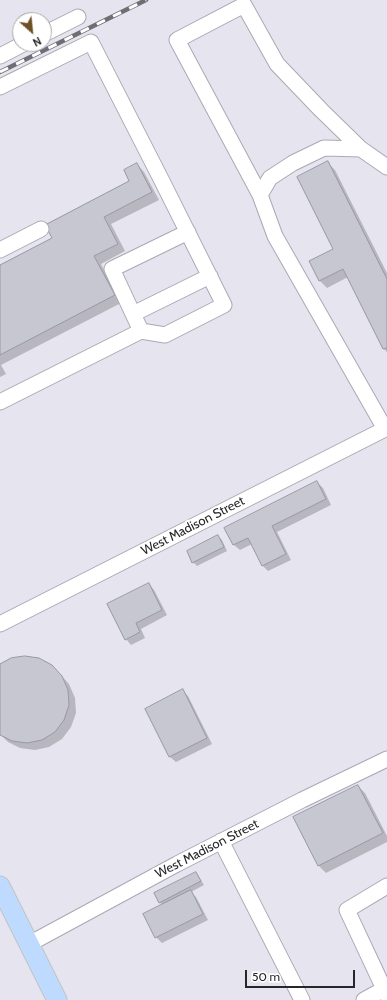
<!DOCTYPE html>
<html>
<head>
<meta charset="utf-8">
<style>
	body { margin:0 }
	#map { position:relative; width:387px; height:1000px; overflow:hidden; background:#e6e4ef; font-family:Cabin,sans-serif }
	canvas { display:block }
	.north { position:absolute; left:12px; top:12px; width:40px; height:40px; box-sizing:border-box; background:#fff; border:1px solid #a9a8aa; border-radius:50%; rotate:153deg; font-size:11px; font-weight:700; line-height:16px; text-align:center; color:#27262a }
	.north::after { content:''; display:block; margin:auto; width:14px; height:18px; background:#6d5124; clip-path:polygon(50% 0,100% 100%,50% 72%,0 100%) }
	.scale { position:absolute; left:245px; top:970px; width:110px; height:18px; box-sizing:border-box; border:2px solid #27262a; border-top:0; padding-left:5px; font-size:12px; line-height:14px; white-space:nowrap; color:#27262a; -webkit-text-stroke:3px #fff; paint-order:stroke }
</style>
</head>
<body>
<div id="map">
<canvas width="387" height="1000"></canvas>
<div class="north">N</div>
<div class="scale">50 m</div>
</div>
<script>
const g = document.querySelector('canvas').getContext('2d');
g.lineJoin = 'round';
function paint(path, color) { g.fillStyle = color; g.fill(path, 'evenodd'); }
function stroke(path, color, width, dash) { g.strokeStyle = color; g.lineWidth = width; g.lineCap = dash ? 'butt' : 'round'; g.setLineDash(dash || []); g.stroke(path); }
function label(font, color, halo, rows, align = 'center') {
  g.font = font + ' Cabin,sans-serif'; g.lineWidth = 4; g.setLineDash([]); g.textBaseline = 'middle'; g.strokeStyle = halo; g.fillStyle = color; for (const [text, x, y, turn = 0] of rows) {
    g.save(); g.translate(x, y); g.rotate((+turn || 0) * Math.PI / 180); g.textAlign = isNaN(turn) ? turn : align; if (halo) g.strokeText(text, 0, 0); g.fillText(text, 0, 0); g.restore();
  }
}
paint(new Path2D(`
	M328 163 335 170 387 273V352L384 349 348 277 327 288 319 280 335 249Z
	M137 164 144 172 159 200 111 224 125 251 101 264 121 303 1 365 6 374 0 377V266L53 238 131 182Z
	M317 482 323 488 331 505 277 532 291 560 268 571 262 565 252 544 240 550 234 545 226 528Z
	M218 536 222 540 227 551 197 566 193 562Z
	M149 584 154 590 167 615 141 629 145 638 131 645 126 639Z
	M0 665 59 673 69 684 75 698 76 713 71 727 62 739 49 747 35 750 20 748 8 742 0 734Z
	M183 691 188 696 212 744 176 762 170 757 146 709Z
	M358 786 365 793 387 836V842L326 873 319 866Z
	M196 873 199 877 204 885 191 892 196 897 208 920 162 943 156 937 163 905 159 902Z`), '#0003');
const building = new Path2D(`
	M328 161 387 279V348L383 349 343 269 319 281 309 261 333 249 297 177Z
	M137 163 152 192 104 217 118 244 94 256 115 295 0 355V265L52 238 45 225 129 181 124 170Z
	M317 481 326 499 272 526 286 554 262 566 248 538 233 545 224 528Z
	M218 535 224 547 192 563 187 551Z
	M149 583 162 610 136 623 140 632 125 640 107 604Z
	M25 656 39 658 52 665 62 676 68 690 69 705 64 720 55 732 42 740 27 743 12 741 0 735V664L11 658Z
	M183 689 207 738 169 757 145 709Z
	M358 785 383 833 318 866 293 817Z
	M196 872 201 881 159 903 154 893Z
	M191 890 203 914 155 938 143 914Z`);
paint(building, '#c6c7d1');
stroke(building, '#9798a2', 1);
const minor = new Path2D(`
	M44 34 78 17
	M0 56 23 44
	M0 87 91 42 162 181 224 305 165 335 141 331 0 402
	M260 195 177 40 244 5 277 64 321 110 361 149
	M0 250 41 229
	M133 314 210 276
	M141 331 112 269 188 232
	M385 429 275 236 260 195 270 178 293 163 324 148 361 149 387 167
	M0 624 387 428
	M221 841 302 1000
	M29 944 177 864 302 800 387 759
	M384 989 347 910 387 886
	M364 1000 384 989 387 995`);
const major = new Path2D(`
	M0 886 57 1000`);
stroke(minor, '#aaa9b2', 17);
stroke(major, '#c3c2c3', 21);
stroke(minor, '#fff', 15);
stroke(major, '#bedbff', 19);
const rail = new Path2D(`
	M0 72 146 0`);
stroke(rail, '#6f6e74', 4.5);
stroke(rail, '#fff', 3, [9]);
label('13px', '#27262a', '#fff', [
	["West Madison Street",193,526,-27],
	["West Madison Street",207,849,-27]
]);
</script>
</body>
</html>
